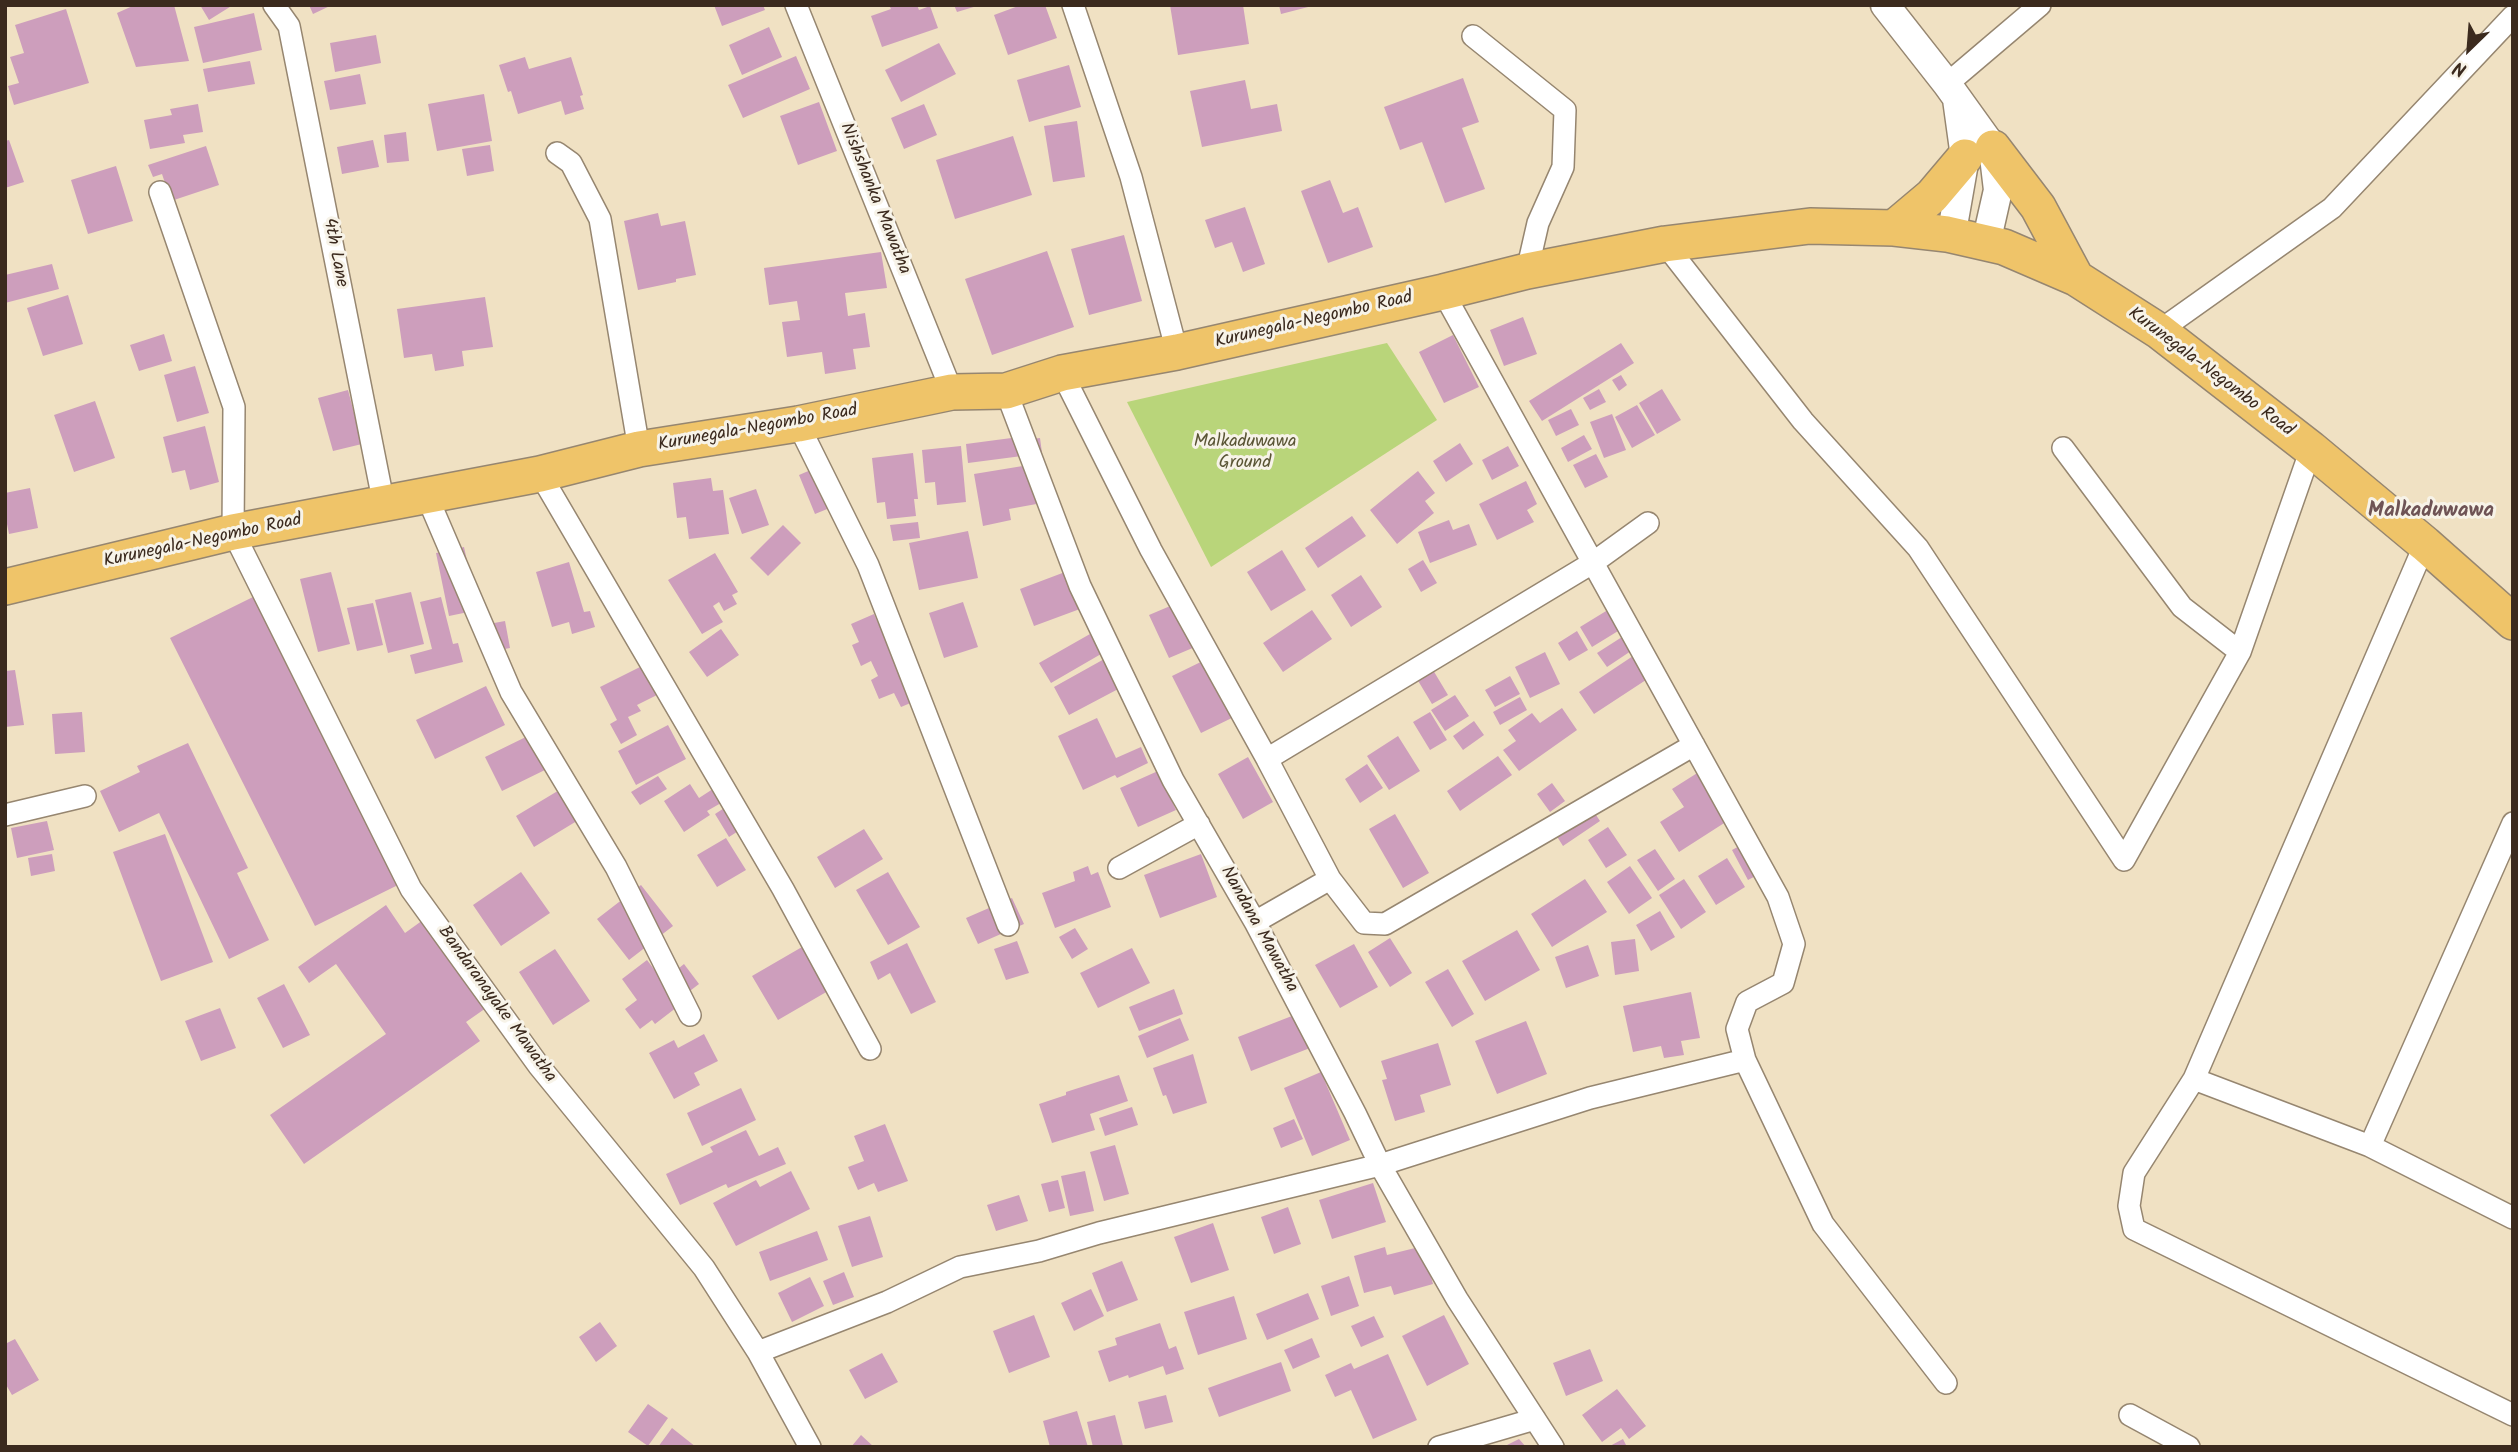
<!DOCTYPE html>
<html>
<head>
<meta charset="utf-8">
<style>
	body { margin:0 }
	#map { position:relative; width:2518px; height:1452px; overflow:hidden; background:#f0e1c3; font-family:Kalam,sans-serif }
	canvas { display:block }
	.frame { position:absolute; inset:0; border:7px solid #3b2a1e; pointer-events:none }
	.north { position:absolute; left:2434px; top:14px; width:70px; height:70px; -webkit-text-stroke:5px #f7f3e8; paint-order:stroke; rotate:205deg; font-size:19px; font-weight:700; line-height:28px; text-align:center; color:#3b2a1e }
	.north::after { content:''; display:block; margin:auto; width:24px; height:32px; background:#3b2a1e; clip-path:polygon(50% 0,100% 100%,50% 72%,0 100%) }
</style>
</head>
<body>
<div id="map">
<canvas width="2518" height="1452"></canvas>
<div class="frame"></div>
<div class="north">N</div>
</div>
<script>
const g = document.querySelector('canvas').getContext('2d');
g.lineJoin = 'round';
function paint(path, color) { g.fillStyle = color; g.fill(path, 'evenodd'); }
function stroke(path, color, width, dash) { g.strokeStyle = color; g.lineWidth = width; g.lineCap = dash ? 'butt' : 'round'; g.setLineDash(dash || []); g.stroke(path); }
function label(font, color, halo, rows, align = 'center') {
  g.font = font + ' Kalam,sans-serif'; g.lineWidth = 6; g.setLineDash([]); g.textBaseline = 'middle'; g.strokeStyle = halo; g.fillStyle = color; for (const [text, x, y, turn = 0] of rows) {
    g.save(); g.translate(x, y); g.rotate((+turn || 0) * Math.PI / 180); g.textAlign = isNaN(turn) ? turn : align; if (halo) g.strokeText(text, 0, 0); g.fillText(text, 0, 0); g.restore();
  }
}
paint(new Path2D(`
	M1387 343 1437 420 1211 567 1127 402Z`), '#b9d57a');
paint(new Path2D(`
	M135 5H174L189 61 136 67 117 13Z
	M200 5H233L209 20Z
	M309 5H332L313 14Z
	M714 5H763L765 10 722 26Z
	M889 5H917L919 10 930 6 938 28 882 47 871 16 891 9Z
	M954 5H977V6L957 12Z
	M1021 5H1045L1057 38 1008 55 994 15Z
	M1170 5H1243L1249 44 1178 55Z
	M1279 5H1312V6L1281 14Z
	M66 9 89 83 14 105 8 86 19 83 10 57 24 53 15 25Z
	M254 13 262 50 203 63 194 27Z
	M769 27 782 57 742 75 729 45Z
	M376 35 381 63 335 72 330 43Z
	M939 43 956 74 901 102 885 70Z
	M796 56 810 89 743 118 728 85Z
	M525 57 529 69 571 57 583 95 580 96 584 109 565 115 561 101 518 114 511 91 508 92 499 65Z
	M250 61 255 84 208 92 203 69Z
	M1069 65 1081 107 1029 122 1017 80Z
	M360 74 366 104 330 110 324 81Z
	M1463 78 1479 122 1462 128 1485 189 1445 203 1422 142 1400 150 1384 107Z
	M1245 80 1251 109 1277 104 1282 131 1202 147 1190 91Z
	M484 94 492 141 437 151 428 104Z
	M819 102 837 151 798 165 780 116Z
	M198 104 203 132 183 135 185 143 150 149 144 120 172 115 170 109Z
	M924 104 937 135 904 149 891 118Z
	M1077 121 1085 177 1053 182 1044 126Z
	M406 132 409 161 387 163 384 135Z
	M1013 136 1032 195 955 219 936 160Z
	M9 140 24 182 5 188V141Z
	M373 140 379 167 342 174 337 147Z
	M490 145 494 171 467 176 462 149Z
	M206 146 219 185 171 201 162 174 153 177 148 165Z
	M116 166 133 221 88 234 71 180Z
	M1330 180 1343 213 1358 207 1373 247 1328 263 1301 191Z
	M1245 207 1265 264 1243 272 1232 242 1215 248 1205 220Z
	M658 213 661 226 685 221 696 275 676 279V282L638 290 624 221Z
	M1124 235 1142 301 1089 315 1071 249Z
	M1047 251 1074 327 992 355 965 279Z
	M881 252 887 288 845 293 848 316 865 313 870 347 853 349 856 369 825 374 822 352 787 357 782 322 800 320 797 301 769 305 764 268Z
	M52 264 59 289 5 303V275Z
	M68 295 83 344 43 356 27 308Z
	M485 297 493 347 462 351 464 366 435 371 432 354 404 358 397 309Z
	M1523 317 1537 354 1504 366 1490 330Z
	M164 334 172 361 139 371 130 345Z
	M1453 335 1479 387 1444 403 1419 352Z
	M1621 343 1634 363 1542 421 1529 401Z
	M195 366 209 413 177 422 164 375Z
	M1621 375 1627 385 1619 391 1612 380Z
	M1599 389 1606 402 1590 410 1583 398Z
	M1662 389 1681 420 1657 434 1639 403Z
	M348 390 362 444 333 451 318 398Z
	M95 401 115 458 74 472 54 415Z
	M1637 405 1655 435 1632 448 1615 417Z
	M1571 409 1579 425 1556 436 1548 420Z
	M1612 414 1626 450 1604 458 1590 422Z
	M205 426 219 482 190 490 185 470 172 473 163 437Z
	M1584 435 1592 449 1568 462 1561 448Z
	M1019 437 1022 456 968 463 966 444Z
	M1040 438 1042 453 1025 455 1023 440Z
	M1460 443 1473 464 1446 482 1433 461Z
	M961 446 966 502 937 505 935 482 925 483 922 450Z
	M1508 446 1519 466 1492 480 1482 460Z
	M913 453 918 499H914L916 516 887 519 885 502 877 503 872 458Z
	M1596 454 1608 477 1585 488 1573 465Z
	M1035 464 1042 503 1009 509 1011 520 983 526 974 474Z
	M820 466 837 505 815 514 799 475Z
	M1418 471 1435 493 1425 501 1434 513 1397 544 1370 510Z
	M711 478 713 491 723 490 729 534 689 539 686 517 677 518 673 483Z
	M1526 481 1537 504 1527 510 1534 522 1497 540 1479 504Z
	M30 488 38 528 9 534 5 514V493Z
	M756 489 769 525 742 534 729 498Z
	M1352 516 1366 536 1318 568 1305 548Z
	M1449 520 1453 530 1469 524 1477 545 1430 563 1418 532Z
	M918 522 920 538 893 541 890 525Z
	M783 525 801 543 768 576 750 558Z
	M968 531 978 578 919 590 909 543Z
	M464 547 478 610 449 616 436 553Z
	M1282 550 1306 590 1271 611 1247 572Z
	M715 553 738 592 732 595 737 604 724 611 719 602 713 606 723 622 702 634 668 580Z
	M1423 560 1437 583 1421 592 1408 569Z
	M569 562 584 612 590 611 595 627 572 634 569 622 552 627 536 572Z
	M1073 569 1088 606 1034 626 1020 589Z
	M331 572 350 644 318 652 300 579Z
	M1361 575 1382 607 1351 627 1331 595Z
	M411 592 424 644 388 653 375 600Z
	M253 597 398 885 315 926 170 638Z
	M441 597 453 644 458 643 463 662 415 674 410 655 432 649 420 602Z
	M1182 601 1202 644 1169 658 1149 615Z
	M963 602 978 647 944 658 929 613Z
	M373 603 383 645 357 651 347 608Z
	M1611 608 1623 628 1592 647 1580 627Z
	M1312 610 1332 639 1283 672 1263 643Z
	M874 614 884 636 896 631 920 699 901 707 894 693 879 699 871 680 878 676 871 661 861 666 852 645 859 642 851 624Z
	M505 621 510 648 483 653 478 626Z
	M721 629 739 655 707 677 689 652Z
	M1577 631 1588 650 1569 661 1558 643Z
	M1090 634 1101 654 1051 683 1039 663Z
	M1622 637 1631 651 1607 667 1597 653Z
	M1545 652 1560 684 1530 698 1515 667Z
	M1636 654 1652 676 1594 714 1579 692Z
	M1211 657 1240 714 1201 733 1172 676Z
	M1106 658 1122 687 1069 715 1054 687Z
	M642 666 657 695 637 705 641 711 628 717 637 735 621 744 610 724 617 720 600 687Z
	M15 670 24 725 5 727V671Z
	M1433 670 1448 695 1432 704 1417 679Z
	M1510 676 1520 694 1495 707 1485 690Z
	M486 686 505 725 435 759 416 720Z
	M1455 695 1469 716 1445 731 1431 710Z
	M1520 697 1527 710 1500 725 1493 712Z
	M1562 708 1577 730 1519 771 1503 750 1516 741 1508 730 1532 713 1540 723Z
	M82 712 85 752 55 754 52 714Z
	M1430 712 1447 740 1430 750 1413 722Z
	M1097 718 1116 758 1141 747 1148 763 1117 778 1115 775 1083 790 1058 736Z
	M1474 721 1484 735 1463 750 1453 736Z
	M668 725 686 759 636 785 618 751Z
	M534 733 551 767 502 791 485 757Z
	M1398 736 1420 771 1389 790 1367 756Z
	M188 743 248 868 237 873 269 940 229 959 159 813 119 832 100 791 140 772 137 766Z
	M1498 756 1512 775 1460 811 1447 791Z
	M1248 757 1273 802 1243 819 1218 774Z
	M1367 764 1383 788 1360 803 1345 779Z
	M1702 770 1732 818 1679 852 1660 822 1684 807 1672 789Z
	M1158 771 1176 810 1138 827 1120 788Z
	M658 776 667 789 640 805 631 792Z
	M571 783 590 813 534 847 516 816Z
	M1552 783 1565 801 1550 812 1537 794Z
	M690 784 699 798 719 785 728 799 707 811 710 815 684 832 664 801Z
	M1586 800 1600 821 1563 846 1549 824Z
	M732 803 746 826 729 837 715 814Z
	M1395 814 1429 873 1403 888 1369 829Z
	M47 821 54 850 17 858 11 828Z
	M1608 827 1627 855 1606 868 1588 840Z
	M864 829 883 859 835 888 817 857Z
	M165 834 213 962 161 981 113 852Z
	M726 838 746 870 717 887 697 855Z
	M1754 838 1771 868 1748 880 1732 850Z
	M1655 849 1675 879 1658 891 1637 860Z
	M52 854 55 871 31 876 28 858Z
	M1201 854 1217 897 1160 918 1144 875Z
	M1727 858 1745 887 1716 905 1698 876Z
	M1088 866 1091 875 1098 872 1111 907 1055 928 1042 893 1075 881 1073 872Z
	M1630 866 1652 898 1629 914 1607 882Z
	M521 872 550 913 501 946 473 905Z
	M888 872 920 927 888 945 856 890Z
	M1585 879 1607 912 1552 947 1531 914Z
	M1684 879 1706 912 1681 929 1659 895Z
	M641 885 673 926 629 960 597 919Z
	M1012 898 1024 924 978 944 966 918Z
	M386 905 405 933 423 920 486 1008 466 1022 480 1041 304 1164 270 1115 386 1034 336 964 309 983 298 967Z
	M1660 911 1675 937 1651 951 1636 925Z
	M1075 928 1088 949 1072 959 1059 937Z
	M1517 930 1540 970 1485 1001 1462 961Z
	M1390 938 1412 973 1390 987 1368 952Z
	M1635 939 1639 971 1615 975 1611 942Z
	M1017 941 1029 973 1006 980 994 949Z
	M907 943 936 1002 911 1014 890 973 878 980 870 962Z
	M1354 944 1378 987 1340 1008 1315 965Z
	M1588 945 1599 976 1566 988 1555 957Z
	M802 947 828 991 778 1020 752 976Z
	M1132 948 1150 983 1098 1008 1080 973Z
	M555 949 590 1001 553 1025 519 972Z
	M647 960 663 981 684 964 699 984 678 1000 681 1004 655 1024 652 1020 640 1029 625 1009 637 1000 622 979Z
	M1448 969 1474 1014 1452 1027 1425 982Z
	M284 984 310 1035 283 1048 257 998Z
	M1174 989 1183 1014 1139 1031 1129 1007Z
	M1691 992 1700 1038 1681 1041 1684 1055 1664 1058 1661 1046 1633 1052 1623 1006Z
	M220 1008 236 1048 201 1061 185 1021Z
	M1297 1014 1310 1048 1251 1071 1238 1037Z
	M1180 1018 1189 1040 1147 1058 1138 1036Z
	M1526 1021 1547 1074 1497 1094 1475 1041Z
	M704 1034 718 1061 694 1073 700 1085 674 1099 649 1053 674 1040 678 1048Z
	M1438 1043 1451 1085 1420 1095 1425 1112 1395 1121 1382 1080 1387 1079 1381 1061Z
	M1193 1054 1207 1103 1173 1114 1166 1095 1163 1096 1153 1068Z
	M1321 1072 1350 1140 1312 1156 1284 1088Z
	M1119 1075 1128 1101 1090 1114 1095 1130 1052 1143 1039 1104 1066 1095V1092Z
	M741 1088 756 1120 702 1146 687 1113Z
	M1132 1107 1138 1125 1105 1136 1099 1118Z
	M1294 1119 1303 1139 1281 1148 1273 1128Z
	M885 1124 908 1181 878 1192 874 1183 858 1190 848 1167 864 1161 854 1136Z
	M746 1130 759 1156 778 1147 786 1164 728 1188 726 1184 680 1205 666 1174 713 1152 710 1147Z
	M1115 1145 1129 1194 1104 1201 1090 1152Z
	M791 1171 810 1209 736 1246 713 1203 756 1180 760 1187Z
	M1085 1171 1094 1211 1070 1216 1061 1176Z
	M1058 1180 1065 1208 1049 1212 1041 1184Z
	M1373 1183 1386 1222 1332 1239 1319 1200Z
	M1019 1195 1028 1221 996 1231 987 1205Z
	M1288 1207 1301 1244 1274 1254 1261 1217Z
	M870 1216 883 1257 852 1267 838 1226Z
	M1213 1223 1229 1270 1191 1283 1174 1237Z
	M817 1231 828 1260 770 1281 759 1252Z
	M1423 1246 1433 1284 1394 1295 1391 1286 1364 1293 1354 1256 1385 1247 1387 1255Z
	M1122 1261 1138 1300 1107 1312 1092 1273Z
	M844 1272 854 1297 833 1305 823 1281Z
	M1349 1276 1359 1306 1331 1316 1321 1286Z
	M810 1277 824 1306 792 1322 778 1293Z
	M1091 1289 1104 1316 1074 1331 1061 1303Z
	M1308 1293 1319 1319 1267 1340 1256 1314Z
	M1234 1296 1247 1339 1198 1355 1184 1312Z
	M1034 1315 1050 1357 1009 1373 993 1331Z
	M1444 1315 1469 1364 1427 1386 1402 1336Z
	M1374 1316 1384 1337 1361 1347 1351 1326Z
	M600 1322 617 1346 596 1362 579 1337Z
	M1160 1323 1169 1349 1176 1346 1184 1369 1166 1375 1163 1366 1129 1378 1128 1375 1109 1382 1098 1351 1117 1345 1115 1338Z
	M1312 1338 1320 1357 1293 1369 1284 1350Z
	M15 1339 39 1380 12 1395 5 1383V1344Z
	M1590 1349 1603 1381 1566 1396 1553 1363Z
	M882 1353 898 1382 865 1399 849 1370Z
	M1388 1354 1417 1420 1373 1439 1351 1390 1335 1397 1325 1375 1351 1363 1354 1369Z
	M1281 1362 1291 1391 1219 1417 1208 1388Z
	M1617 1389 1646 1426 1629 1439 1621 1428 1602 1442 1582 1415Z
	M1166 1395 1173 1422 1145 1429 1138 1402Z
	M648 1404 668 1418 648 1446 628 1432Z
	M1077 1411 1088 1447H1050L1043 1421Z
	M1115 1415 1123 1446 1093 1447 1087 1422Z
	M672 1428 696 1447H658Z
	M861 1435 874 1447H851Z
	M1519 1439 1526 1447H1503Z
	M1623 1439 1627 1447H1608Z`), '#cd9ebc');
const minor = new Path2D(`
	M274 5 289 26 384 505
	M796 5 952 392
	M1073 5 1131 177 1177 352
	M1473 36 1565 110 1563 167 1538 223 1527 271
	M1947 84 2040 5
	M557 153 571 163 600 219 639 449
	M160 192 234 407 233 532 411 889 539 1066 704 1268 758 1352 810 1447
	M1665 244 1803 421 1918 548 2124 860 2240 652 2311 449
	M2159 331 2332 208 2513 16
	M1062 373 1151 550 1267 759 1330 879 1364 923 1385 924 1694 745
	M1006 391 1080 586 1173 780 1255 922 1355 1113 1380 1165 1457 1299 1553 1447
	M798 424 868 565 1008 925
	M2063 448 2182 607 2240 652
	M540 474 783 889 870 1049
	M426 494 511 692 616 867 690 1015
	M2425 544 2194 1079 2370 1146 2513 1218
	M1267 759 1594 562 1648 523
	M5 815 85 796
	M1119 868 1199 824
	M1255 922 1330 879
	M1745 1060 1823 1224 1946 1383
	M2194 1079 2134 1173 2129 1206 2134 1229 2513 1415
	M2370 1146 2513 823
	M758 1352 887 1302 960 1267 1039 1251 1099 1233 1380 1165 1590 1098 1745 1060 1737 1029 1747 1002 1783 983 1794 944 1778 897 1443 292
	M2130 1415 2189 1447
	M1439 1447 1535 1419`);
const tertiary = new Path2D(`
	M1885 5 1947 84 1993 148 1998 190 1986 243
	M1947 234 1954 220 1965 157 1957 99`);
const primary = new Path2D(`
	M1993 148 2038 207 2076 278
	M1894 228 1932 196 1965 157
	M5 587 233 532 540 474 639 449 798 424 952 392 1006 391 1062 373 1177 352 1443 292 1527 271 1665 244 1810 226 1894 228 1947 234 2004 247 2076 278 2159 331 2311 449 2425 544 2513 622`);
stroke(minor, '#968670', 24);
stroke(tertiary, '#968670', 31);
stroke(primary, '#968670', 38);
stroke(minor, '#fff', 21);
stroke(tertiary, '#fff', 28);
stroke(primary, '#efc469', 35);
label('18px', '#3b2a1e', '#f7f3e8', [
	["Nishshanka Mawatha",874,199,68],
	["4th Lane",334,253,79],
	["Kurunegala-Negombo Road",1314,321,-13],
	["Kurunegala-Negombo Road",2210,373,37],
	["Kurunegala-Negombo Road",758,429,-10],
	["Kurunegala-Negombo Road",203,542,-12],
	["Nandana Mawatha",1258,930,61],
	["Bandaranayake Mawatha",496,1005,54]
]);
label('18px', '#5a5535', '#f7f3e8', [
	["Malkaduwawa",1245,443],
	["Ground",1245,464]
]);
label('bold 21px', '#6e5355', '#f7f3e8', [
	["Malkaduwawa",2431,512]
]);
</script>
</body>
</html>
